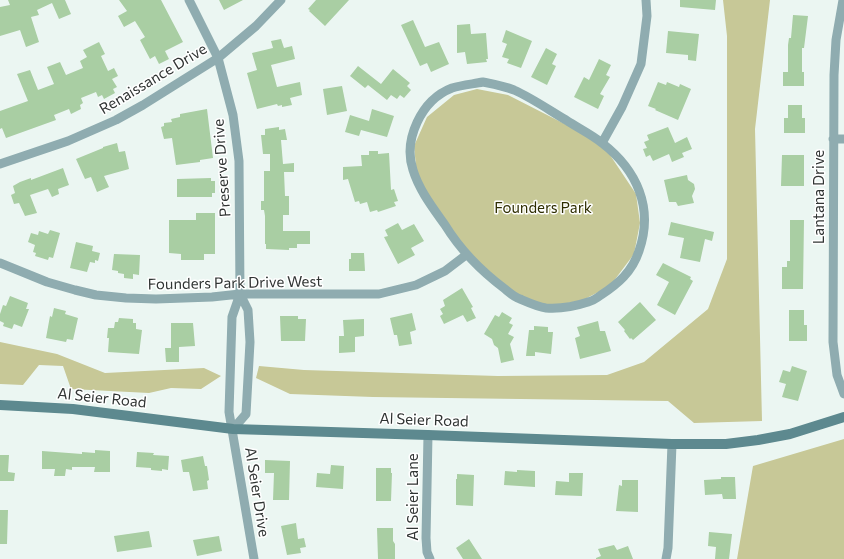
<!DOCTYPE html>
<html>
<head>
<meta charset="utf-8">
<style>
	body { margin:0 }
	canvas { display:block; background:#ebf6f2 }
</style>
</head>
<body>
<canvas width="844" height="559"></canvas>
<script>
const g = document.querySelector('canvas').getContext('2d');
g.lineJoin = 'round';
function paint(path, color) { g.fillStyle = color; g.fill(path, 'evenodd'); }
function stroke(path, color, width, dash) { g.strokeStyle = color; g.lineWidth = width; g.lineCap = dash ? 'butt' : 'round'; g.setLineDash(dash || []); g.stroke(path); }
function label(font, color, halo, rows, align = 'center') {
  g.font = font + ' Commissioner,sans-serif'; g.lineWidth = 3; g.setLineDash([]); g.textBaseline = 'middle'; g.strokeStyle = halo; g.fillStyle = color; for (const [text, x, y, turn = 0] of rows) {
    g.save(); g.translate(x, y); g.rotate((+turn || 0) * Math.PI / 180); g.textAlign = isNaN(turn) ? turn : align; if (halo) g.strokeText(text, 0, 0); g.fillText(text, 0, 0); g.restore();
  }
}
paint(new Path2D(`
	M723 0H770L755 129 762 421 694 423 668 401 373 397 290 394 256 378 259 366 304 370 498 376 607 375 644 362 708 309 727 259V36Z
	M477 89 508 95 602 143 636 194 640 223 634 254 610 286 583 300 548 307 519 297 465 254 417 176 414 146 427 117 454 95Z
	M0 342 57 354 105 373 204 368 221 376 201 389 171 388 149 393 71 389 63 366 39 365 23 385 0 384Z
	M844 439V559H737L753 466Z`), '#c7c897');
paint(new Path2D(`
	M8 0H65L71 14 59 19 52 3 37 10 39 15 31 17 39 42 26 47 20 30 0 36V7L10 5Z
	M119 0H161L183 42 165 51 169 59 159 64 155 56 150 59 140 40 145 37 135 21 124 27 118 16 127 11Z
	M219 0H243L224 10Z
	M316 0H349L325 26 309 11 310 10 308 9Z
	M680 0H716L715 10 680 7Z
	M793 15 808 16 804 48H802V72H804V86H783V72H788V45L789 38H791Z
	M413 20 425 47 439 42 449 64 431 72 427 63 420 66 401 25Z
	M470 24 471 34 486 33 488 59H486L487 62 467 64 465 52 457 53V25Z
	M506 30 532 41 521 68 507 63 509 59 502 57 507 44 502 42Z
	M668 31 699 34 696 61 688 60V55L666 53Z
	M281 39 284 48 292 46 295 59 271 65 277 87 300 82 302 95 290 98 292 105 282 107V105L278 106 277 104 257 109 247 73 257 70 252 53 273 48 271 41Z
	M99 42 105 54 101 56 108 71 114 68 118 76 112 79 117 87 113 89 115 93 104 99 102 95 98 97 96 92 81 98 83 103 80 105 81 109 71 114 69 109 54 115 56 120 6 138 2 128 0 129V111L28 101 17 74 30 70 38 90 54 84 47 67 60 62 66 75 83 68 80 61 87 57 83 50Z
	M546 48 557 54 552 64 556 66 547 85 531 77Z
	M599 59 611 65 606 75 610 77 600 94 604 96 598 109 574 97 584 77 589 80Z
	M358 66 381 84 393 69 410 83 407 86 411 90 404 98 400 95 397 99 391 95 387 100 368 85 365 88 350 76Z
	M658 82 666 85 667 82 679 87 680 84 691 89 678 120 655 110 656 109 648 106Z
	M342 86 347 111 327 115 323 89Z
	M788 105H802V118H805V133H784V118H788Z
	M207 109 213 158 200 160V162L176 165 172 138 164 139 161 127 164 126V123L172 122 171 119 180 117V114Z
	M372 109 394 116 387 137 361 130 359 136 345 132 350 115 369 121Z
	M279 127V130L285 129 287 140H281L283 164 294 163V172H284L285 196H289V215H283V231H310V244H297V248H289V250L266 249V244H265V216L264 210H261V201H264V171H270V154H263L261 135H265V129Z
	M668 127 675 143 687 137 692 149 682 153 684 157 672 162 669 154 653 161 650 155 646 157 643 149 647 148 644 142 649 140 647 135Z
	M117 143 119 152 125 151 129 169 104 176 109 187 97 192 91 177 85 179 76 159 103 148V147Z
	M369 151H378V154L389 153 391 190 394 189 398 201 394 202 396 206 378 212 377 210 370 212 367 202 360 204 359 201 355 202 348 179 343 180V167L362 166 361 155H369Z
	M782 155H804V186H781Z
	M63 168 69 185 58 189 59 194 52 197 48 189 30 195 37 213 25 216 19 203 14 204 11 195 15 193 13 186 20 182 31 178V180Z
	M687 175 688 180 694 184 695 189 692 196 694 203 678 206 676 202H669L664 180Z
	M211 178V181H215V193H212V197H177V179Z
	M196 213H215V254H204V260H181V254L169 253V220H196Z
	M790 220H804L803 289H782V267H787V261H790Z
	M671 222 714 232 712 241 705 239 700 262 680 258 684 238 668 235Z
	M398 223 402 230 414 224 424 241 411 248 415 255 398 264 384 237 388 236 385 230Z
	M50 230 60 233 53 258 49 257 48 260 35 256 36 253 33 252 35 245 28 242 31 233 38 235 39 231 48 234Z
	M76 242 93 246 92 251 100 253 98 261 95 260V263L90 262 87 272 70 268Z
	M351 253H364L365 271H349V259H351Z
	M114 254 140 255 139 275 133 274V279L124 278V274L118 273V271L112 270Z
	M663 263 691 277 690 279 693 281 675 315 657 305 669 282 656 275Z
	M462 288 473 307 471 308 476 318 467 322 463 315 444 324 440 316 443 314 440 309 445 306 443 300Z
	M10 296 28 303 26 309H29L22 327 14 324 12 329 3 326 4 323 0 321V314L3 305 6 306Z
	M640 302 656 320 633 340 631 338 630 339 624 331 625 330 618 322Z
	M54 308 66 311 65 314 78 318 73 340 67 339 66 342 46 338 50 316 52 317Z
	M789 310H804V325H807V341H789Z
	M502 312 512 318 509 323 513 325 508 334 514 337 510 344 514 360 501 363 498 348 494 345 492 339 484 334 495 315 499 317Z
	M412 313 416 330 410 332 412 344 399 346 397 335H394L390 318Z
	M280 316H298V319H306L305 341H281Z
	M119 318 133 319V323H136V329L142 330 139 354 108 352 109 338H107L108 328H114L115 322H118Z
	M364 319V336L355 337V352L339 353V336H344L343 320Z
	M598 321 600 331H605L611 351 580 359 575 338 580 336 577 327Z
	M171 323H193L195 346 179 347V362H166L165 348H171Z
	M534 326 548 327V332H553L551 354 535 352V356H526L529 330H534Z
	M792 366 807 371 798 401 782 397 786 384 779 382 783 370 790 372Z
	M95 450 110 451V472H94L95 467H72V470L66 469 65 476H54L55 469H42V451L82 454V452L95 453Z
	M137 452 154 453 153 455 169 456 168 470 162 469V471L151 470V468L136 467Z
	M0 455H9L8 472 15 473 14 481H0Z
	M203 456 205 466H207L209 480 207 481 208 489 193 491 189 472H183L181 460Z
	M265 460 290 461 289 500H273L274 473H265Z
	M331 465 344 466 343 489 316 487 317 473 330 474Z
	M376 468H391V473H392L391 501H376Z
	M517 470 535 471V487L504 485 505 471 517 472Z
	M569 473H583L582 496 555 495 556 481 569 482Z
	M457 474 474 475 473 506 456 505V479H457Z
	M721 477H735L736 499H723L722 494 705 495 704 480 721 479Z
	M622 480H638V512L616 511 619 485 622 486Z
	M0 510H8L7 544H0Z
	M296 523 298 539 304 538 306 547 300 548 301 553 287 555 281 526Z
	M377 528H393V541L395 544V559H378Z
	M149 531 152 547 117 552 114 536Z
	M709 532 732 534 729 559H715L716 547 708 546Z
	M219 536 222 551 197 556 193 540Z
	M469 539 482 559H463L456 548Z
	M614 545 617 550 628 546 633 559H596V558L601 556 598 549Z`), '#a9cea3');
stroke(new Path2D(`
	M189 0 218 58 233 115 239 161 240 294 232 317 229 412 254 559
	M843 0 836 40 834 75 833 342 837 375 844 394
	M483 82C493 84 504 86 514 90 532 98 549 110 566 120 578 128 591 134 602 143 637 170 654 208 639 251 632 272 618 284 601 295 597 298 593 301 588 302 576 306 560 309 546 308 538 307 527 302 520 299 514 297 510 293 505 289 481 271 461 251 445 225 433 208 419 190 413 170 403 140 421 100 452 88 462 85 473 84 483 82Z
	M833 139H844
	M602 143 622 107 641 64 647 16 646 0
	M0 164 68 141 116 120 143 105 218 58 256 26 281 0
	M0 263 47 282 75 290 96 295 126 298 156 299 212 297 240 294H379L416 285 445 271 466 255
	M233 429 246 414 250 342 248 310 240 294
	M428 435 426 538 427 552 430 559
	M666 559 668 548 672 444`), '#8facb0', 9);
stroke(new Path2D(`
	M0 405 73 409 233 429 428 435 672 444H726L758 440 790 434 844 417`), '#5d898f', 10);
label('15px', '#303433', '#fff', [
	["Renaissance Drive",153,79,-31],
	["Preserve Drive",222,168,-94],
	["Lantana Drive",819,197,-90],
	["Founders Park Drive West",235,283,-1],
	["Al Seier Road",102,398,6],
	["Al Seier Road",424,420,2],
	["Al Seier Drive",257,492,81],
	["Al Seier Lane",413,497,-90]
]);
label('15px', '#2e2d01', '#fff', [
	["Founders Park",543,208]
]);
</script>
</body>
</html>
